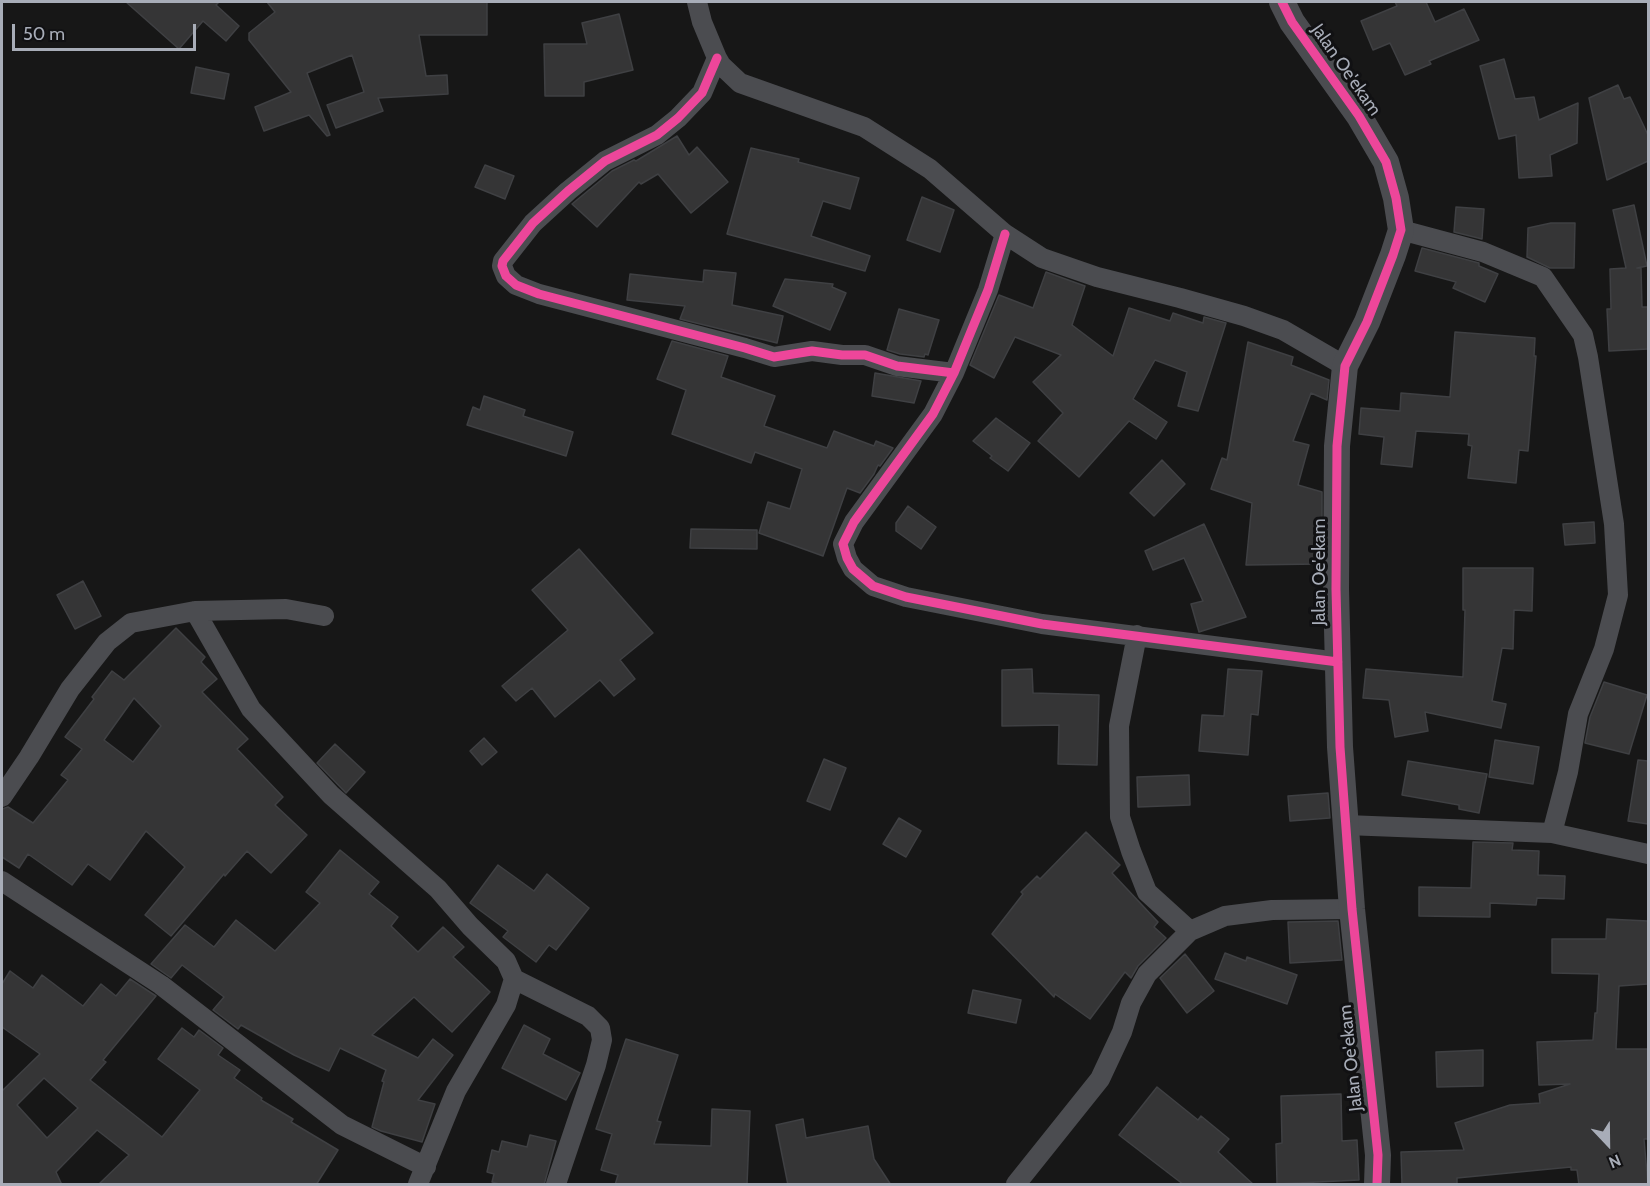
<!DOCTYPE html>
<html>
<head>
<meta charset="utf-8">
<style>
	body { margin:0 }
	#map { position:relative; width:1650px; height:1186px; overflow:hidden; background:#171717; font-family:Cabin,sans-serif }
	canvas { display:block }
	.frame { position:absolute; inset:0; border:3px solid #a8adb8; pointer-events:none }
	.north { position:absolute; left:1578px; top:1114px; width:60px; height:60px; -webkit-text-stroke:4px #111113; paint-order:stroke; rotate:158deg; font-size:16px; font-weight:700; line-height:24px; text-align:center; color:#a8adb8 }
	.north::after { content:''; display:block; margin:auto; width:21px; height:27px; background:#a8adb8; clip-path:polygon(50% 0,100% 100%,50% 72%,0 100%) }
	.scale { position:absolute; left:12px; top:24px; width:184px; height:27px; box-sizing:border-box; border:3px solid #a8adb8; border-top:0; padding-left:8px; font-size:18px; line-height:21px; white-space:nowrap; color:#a8adb8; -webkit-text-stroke:4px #111113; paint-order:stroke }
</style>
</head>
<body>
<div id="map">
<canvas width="1650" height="1186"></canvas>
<div class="frame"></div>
<div class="north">N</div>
<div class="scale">50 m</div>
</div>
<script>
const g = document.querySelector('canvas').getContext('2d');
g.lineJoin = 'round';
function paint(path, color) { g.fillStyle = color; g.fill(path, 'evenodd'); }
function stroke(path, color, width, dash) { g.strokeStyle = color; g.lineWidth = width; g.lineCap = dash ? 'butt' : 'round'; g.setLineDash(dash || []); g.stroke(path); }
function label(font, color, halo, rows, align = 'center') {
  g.font = font + ' Cabin,sans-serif'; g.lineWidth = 6; g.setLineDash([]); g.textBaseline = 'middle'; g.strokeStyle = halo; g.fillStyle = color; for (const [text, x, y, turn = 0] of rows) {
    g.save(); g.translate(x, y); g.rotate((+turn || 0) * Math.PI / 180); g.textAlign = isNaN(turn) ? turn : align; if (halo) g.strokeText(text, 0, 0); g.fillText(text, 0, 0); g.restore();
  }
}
const building = new Path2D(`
	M126 2H219L216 5 239 26 226 41 203 21 179 49Z
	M267 2H487V35H419L426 76 447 75 448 94 378 98 383 111 336 128 327 105 364 92 352 55 307 73 330 135 327 136 309 115 264 131 255 107 291 92 249 40V33L275 12Z
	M1395 2H1426L1435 22 1464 9 1479 40 1429 61 1431 64 1405 75 1390 43 1373 50 1361 21 1397 6Z
	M619 14 633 70 584 82V96H545L544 44H587L582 23Z
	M1504 59 1515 99 1534 97 1539 120 1578 103 1577 143 1550 155 1552 176 1519 178 1516 135 1499 139 1480 66Z
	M196 67 229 74 224 99 191 93Z
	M1618 85 1624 99 1630 97 1648 135V161L1607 180 1589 98Z
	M677 136 689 155 697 147 728 182 691 213 658 174 641 184 639 182 597 227 572 204 612 171 634 160 636 161Z
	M751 148 799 159 798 162 859 178 850 209 823 201 811 236 870 256 865 271 727 234Z
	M485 165 514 176 505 199 475 187Z
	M922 197 954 210 940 252 907 240Z
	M1634 205 1647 266 1637 268H1641L1642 307H1648V349L1609 351 1607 309H1611L1610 269 1626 268 1613 210Z
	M1456 207 1484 209 1482 239 1454 232Z
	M1551 223H1575L1574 268H1550L1527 257 1528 228Z
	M1422 248 1479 263V266L1498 274 1485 302 1453 288 1456 282 1415 271Z
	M704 270 736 273 732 305 783 316 777 343 680 319 685 306 627 300 630 274 703 282Z
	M1046 272 1085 286 1072 325 1113 356 1129 308 1170 321 1173 313 1203 323 1204 317 1226 323 1198 411 1178 406 1187 372 1155 360 1133 399 1167 422 1156 439 1129 421 1079 477 1038 441 1063 413 1033 382 1061 355 1015 337 994 378 970 365 999 295 1033 308Z
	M785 279 833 284 832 287 846 293 830 330 773 306Z
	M899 309 939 320 928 355 925 354 924 357 900 354 887 350Z
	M1455 332 1535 338 1534 356H1536L1528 451 1519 450 1516 483 1468 478 1472 446 1468 445 1469 434 1416 431 1412 467 1381 464 1384 437 1359 434 1361 408 1400 411 1401 393 1450 397Z
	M672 341 728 356 721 377 775 396 764 426 827 448 834 431 874 446 876 441 893 448 880 466 878 465 874 474 860 493 847 488 823 556 759 533 768 502 790 509 802 469 755 452 751 463 672 434 686 390 657 379Z
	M1248 342 1293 357 1291 365 1329 380 1327 400 1311 393 1293 441 1309 445 1298 485 1322 492V518L1319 517 1320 564 1246 565 1252 503 1211 489 1222 458 1227 460Z
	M875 373 921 381 914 403 872 396Z
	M484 396 525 410 523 416 573 432 566 456 467 425 473 407 480 410Z
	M996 418 1030 443 1008 471 990 458 992 456 973 441Z
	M1162 460 1185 484 1154 516 1130 493Z
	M908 506 936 527 921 549 896 531V523Z
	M1594 522 1595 543 1565 545 1563 524Z
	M1204 524 1246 617 1199 632 1191 604 1203 601 1184 558 1153 570 1145 551Z
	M691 529 757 530V549L690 548Z
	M579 549 653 633 620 660 635 679 614 696 600 680 555 717 532 688 516 701 502 686 568 630 532 590Z
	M1463 568H1533L1532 611 1514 610 1513 649 1502 648 1492 701 1506 704 1501 728 1425 712 1428 731 1395 737 1389 700 1363 698 1366 669 1463 677 1465 610H1463Z
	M83 581 101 616 75 629 57 595Z
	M176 628 205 657 201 662 217 679 202 692 248 739 237 749 283 797 275 805 307 835 271 873 247 851 225 876 224 874 171 936 145 915 185 867 146 831 110 880 88 864 72 885 28 854 19 868 2 857V809L8 807 33 823 68 780 61 775 82 749 65 737 94 699 92 697 112 671 124 680ZM134 698 161 726 133 762 104 740Z
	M1032 669 1033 693 1099 695 1097 765 1058 764 1059 725 1002 726V670Z
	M1228 669 1262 671 1258 715 1251 714 1248 755 1199 751 1202 715 1224 716Z
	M1604 682 1647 695 1629 754 1585 743 1590 717Z
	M484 738 497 752 482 765 470 751Z
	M1495 740 1539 747 1533 784 1489 777Z
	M335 744 365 772 346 793 317 763Z
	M824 759 846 768 830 810 807 801Z
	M1638 760 1648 761V824L1628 821Z
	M1408 761 1487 774 1479 813 1459 809V805L1402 795Z
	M1189 775 1190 805 1138 807 1137 777Z
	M1328 793 1330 818 1290 821 1288 796Z
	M899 818 921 831 906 857 883 844Z
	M1086 832 1120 865 1112 873 1158 922 1154 927 1166 938 1138 966 1131 978 1125 972 1090 1019 1055 994 1054 997 992 934 1023 894 1021 892 1037 876 1040 879Z
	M1473 842 1513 843 1512 850 1539 851 1538 875 1565 876 1564 899 1537 898 1536 905 1490 903V917L1419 916V887L1471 888Z
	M340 850 379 882 369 894 398 917 391 926 418 952 443 927 464 947 453 957 490 992 452 1032 414 997 372 1035 418 1058 433 1039 453 1055 418 1100 435 1104 422 1142 381 1131 372 1127 384 1082 382 1081 386 1070 340 1048 329 1071 294 1055 241 1025 238 1029 213 1010 224 997 182 965 171 978 151 964 185 925 214 947 236 920 275 951 320 903 306 892Z
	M498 865 534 891 547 874 589 908 556 950 549 945 536 962 503 937 508 931 470 903Z
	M1607 919 1648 921V984L1619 986 1616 1049H1648V1139H1644L1648 1185H1579L1577 1170H1571V1167L1457 1178V1185H1402L1401 1152 1464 1150 1455 1123 1510 1105 1540 1103 1539 1094 1570 1084 1539 1085 1537 1042 1593 1040 1595 1013H1597L1599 974 1552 973V939H1606Z
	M1338 921 1342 960 1290 963 1288 922Z
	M1225 953 1246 961 1247 957 1297 975 1287 1004 1215 979Z
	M1185 954 1214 991 1187 1013 1160 978Z
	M10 971 33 988 42 975 83 1006 101 984 116 996 130 979 156 996 103 1060 106 1062 90 1080 162 1137 200 1090 158 1059 182 1028 194 1037 199 1030 223 1048 218 1055 240 1070 234 1078 262 1098 261 1100 293 1119 291 1122 338 1150 316 1185H98L129 1155 97 1130 56 1172 62 1185H2V1088L3 1090 40 1054 2 1027V984ZM44 1078 78 1108 47 1138 17 1105Z
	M973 990 1021 1000 1016 1023 968 1013Z
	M524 1025 550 1039 543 1054 580 1073 566 1100 502 1068Z
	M626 1039 678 1055 657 1121 661 1122 654 1144 711 1146 712 1109 750 1111 747 1185H615L618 1175 601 1170 612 1134 596 1129Z
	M1483 1050V1086L1437 1087 1436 1052Z
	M1157 1087 1198 1120 1201 1116 1229 1139 1218 1152 1254 1185H1184L1119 1135Z
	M1341 1094 1342 1141 1357 1140 1359 1180 1277 1184 1276 1144 1282 1143 1281 1096Z
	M803 1119 806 1138 868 1126 874 1159 891 1185H788L776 1125Z
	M530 1135 556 1141 544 1185H503L492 1182 494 1174 487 1172 492 1150 499 1152 502 1141 527 1147Z`);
paint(building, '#353536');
stroke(building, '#3f4043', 1.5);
stroke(new Path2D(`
	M697 2 702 22 717 58 721 65 740 83 864 127 930 169 1005 234 1042 258 1097 277 1180 298 1244 316 1283 330 1345 366
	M717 58 702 93 678 118 657 135 605 161 568 191 533 223 503 261 502 266 506 276 516 285 539 294 745 348 774 357 812 351 842 355H865L897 366 954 373
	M1401 230 1483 252 1543 277 1583 335 1588 357 1614 524 1618 595 1604 649 1578 714 1568 772 1552 833
	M1005 234 988 290 954 373 933 414 854 522 843 544 847 558 853 569 873 586 906 597 1042 624 1338 662
	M195 611 251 709 331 795 438 889 470 926 506 961 514 979 506 1005 456 1091 418 1184
	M1137 635 1119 726 1120 817 1131 851 1147 892 1190 931
	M2 797 29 757 70 689 107 642 131 623 195 611 286 609 324 616
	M1346 825 1552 833 1648 854
	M2 881 161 985 342 1125 426 1167
	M514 979 588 1016 600 1028 602 1040 596 1065 556 1184
	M1016 1184 1100 1079 1122 1032 1131 1003 1147 974 1190 931 1225 916 1272 910 1352 909`), '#4b4c50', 20);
stroke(new Path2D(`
	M1282 2 1292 22 1359 116 1386 162 1396 198 1401 230 1393 255 1367 322 1345 366 1337 446 1336 589 1340 747 1352 909 1378 1155 1377 1184`), '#4b4c50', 26);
stroke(new Path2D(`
	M1282 2 1292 22 1359 116 1386 162 1396 198 1401 230 1393 255 1367 322 1345 366 1337 446 1336 589 1340 747 1352 909 1378 1155 1377 1184
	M717 58 702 93 678 118 657 135 605 161 568 191 533 223 503 261 502 266 506 276 516 285 539 294 745 348 774 357 812 351 842 355H865L897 366 954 373
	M1005 234 988 290 954 373 933 414 854 522 843 544 847 558 853 569 873 586 906 597 1042 624 1338 662`), '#ed469a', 9);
label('18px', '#a8adb8', '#111113', [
	["Jalan Oe'ekam",1346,70,55],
	["Jalan Oe'ekam",1320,572,-90],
	["Jalan Oe'ekam",1351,1058,-96]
]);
</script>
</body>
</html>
